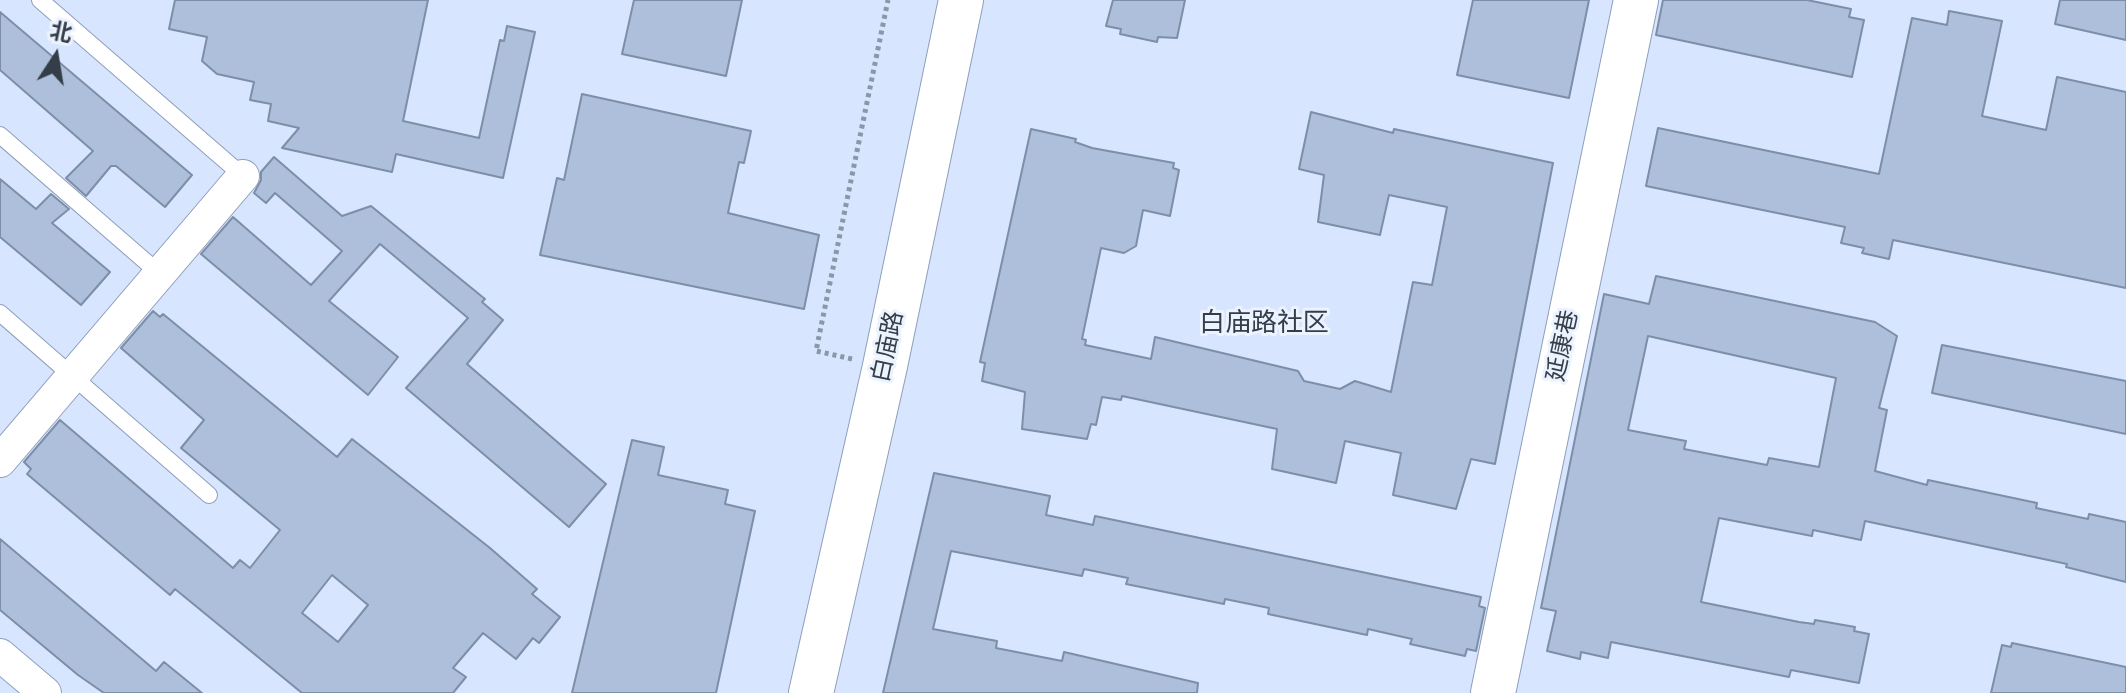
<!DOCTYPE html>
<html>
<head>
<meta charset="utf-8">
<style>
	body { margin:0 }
	#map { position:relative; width:2126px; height:693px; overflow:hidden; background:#d7e6fe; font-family:Roboto,"Noto Sans SC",sans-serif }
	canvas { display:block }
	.north { position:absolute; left:16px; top:16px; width:80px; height:80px; -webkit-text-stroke:6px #ebf3ff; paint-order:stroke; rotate:12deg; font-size:22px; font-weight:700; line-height:32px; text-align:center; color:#353d48 }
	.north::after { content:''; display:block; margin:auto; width:28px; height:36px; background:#353d48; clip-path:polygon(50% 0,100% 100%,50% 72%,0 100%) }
</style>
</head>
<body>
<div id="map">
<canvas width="2126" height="693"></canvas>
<div class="north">北</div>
</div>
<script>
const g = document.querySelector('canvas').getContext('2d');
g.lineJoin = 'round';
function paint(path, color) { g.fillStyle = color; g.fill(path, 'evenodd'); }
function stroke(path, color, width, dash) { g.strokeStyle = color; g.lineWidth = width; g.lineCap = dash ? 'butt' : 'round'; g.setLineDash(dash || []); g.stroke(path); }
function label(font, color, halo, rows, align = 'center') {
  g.font = font + ' Roboto,"Noto Sans SC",sans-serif'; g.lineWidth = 6; g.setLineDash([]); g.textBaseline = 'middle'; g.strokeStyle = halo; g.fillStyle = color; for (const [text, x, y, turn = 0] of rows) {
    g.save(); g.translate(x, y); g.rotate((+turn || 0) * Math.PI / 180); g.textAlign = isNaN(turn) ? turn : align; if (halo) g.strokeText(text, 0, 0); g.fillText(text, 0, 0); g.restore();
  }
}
const building = new Path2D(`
	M175 0H428L403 121 479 138 500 40 504 41 507 26 535 32 503 178 396 154 392 172 282 148 299 128 268 121 271 104 250 100 254 82 217 74 202 61 207 37 169 29Z
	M634 0H742L726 76 622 54Z
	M1113 0H1185L1177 38 1158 37 1157 42 1120 34 1121 29 1106 26Z
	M1473 0H1589L1569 98 1457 75Z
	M1663 0H1807L1851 9 1849 17 1864 20 1852 77 1656 35Z
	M2060 0H2126V40L2055 24Z
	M1949 11 2002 21 1982 116 2046 130 2057 77 2126 92V288L1893 240 1889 259 1862 253 1864 248 1841 243 1845 227 1646 186 1658 128 1879 174 1912 18 1947 25Z
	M0 12 192 175 165 207 116 166H111L86 196 66 178 93 151 0 70Z
	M582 94 751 131 744 163 739 162 728 213 819 235 804 309 540 255 557 178 564 180Z
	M1311 112 1393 133 1394 129 1553 163 1495 464 1471 459 1456 509 1393 495 1401 453 1345 441 1336 483 1272 469 1277 429 1122 396 1121 400 1102 397 1096 425 1091 424 1087 439 1022 429 1025 392 982 381 985 363 980 362 1031 129 1076 139 1075 142 1092 148 1174 163 1173 168 1179 170 1170 216 1143 210 1136 246 1124 253 1101 248 1082 339 1086 340 1085 345 1151 359 1155 337 1298 371 1304 381 1340 389 1355 381 1391 392 1413 282 1432 285 1447 207 1389 195 1380 235 1318 222 1324 175 1299 169Z
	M274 157 342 216 371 206 485 299 482 302 503 320 467 364 606 484 569 527 406 388 468 318 380 244 329 301 398 357 368 395 201 254 233 217 311 285 342 251 275 193 266 203 254 193 261 180V172Z
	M0 179 36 209 51 194 69 209 52 223 110 272 81 305 0 237Z
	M1656 276 1875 322 1897 336 1879 408 1887 410 1875 471 1927 485 1928 480 2037 503 2036 508 2088 519 2089 514 2126 522V582L2066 567 2067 564 1865 521 1861 540 1813 530 1812 536 1719 518 1701 602 1799 622 1814 624 1815 620 1855 627 1854 631 1869 634 1859 683 1791 670 1789 677 1611 642 1608 658 1581 652 1580 659 1547 651 1556 611 1541 608 1604 294 1649 304ZM1648 336 1836 378 1819 467 1769 458 1767 465 1684 449 1686 441 1628 430Z
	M153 311 160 317 163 314 337 457 352 439 490 548 537 589 532 594 560 617 539 643 533 638 516 659 483 633 453 668 466 677 453 693H302L175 589 170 595 27 474 31 469 24 462 60 420 233 568 240 560 250 568 280 530 181 448 204 420 121 348ZM332 575 368 605 338 642 302 613Z
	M1942 345 2126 381V434L1932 393Z
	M632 440 664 447 658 475 728 490 725 504 755 511 716 693H572Z
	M934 473 1050 496 1046 515 1093 525 1095 516 1481 597 1479 606 1485 608 1476 651 1467 649 1465 656 1410 644 1412 639 1368 629 1367 635 1268 614 1269 608 1225 599 1224 604 1126 584 1128 578 1084 569 1082 576 951 551 933 629 997 641 996 648 1062 661 1064 652 1198 683 1197 693H883Z
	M0 539 156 671 164 662 202 693H104L78 675 0 610Z
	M2012 643 2126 667V693H1991L2002 645 2011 647Z`);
paint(building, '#adbfdb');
stroke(building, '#7d8ea9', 2);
const lane = new Path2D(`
	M40 0 243 176
	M0 135 160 274
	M0 313 209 495`);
const street = new Path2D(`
	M0 461 243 176
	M0 655 45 693`);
const secondary = new Path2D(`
	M811 693 885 366 961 0
	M1493 693 1636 0`);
stroke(lane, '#8e9fbb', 18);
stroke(street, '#8e9fbb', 34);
stroke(secondary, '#8e9fbb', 46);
stroke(new Path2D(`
	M852 359 816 351 888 0`), '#8b96a8', 5, [4, 4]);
stroke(lane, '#fff', 16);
stroke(street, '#fff', 32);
stroke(secondary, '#fff', 44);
label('24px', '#353d48', '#ebf3ff', [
	["延康巷",1564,346,-78],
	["白庙路",889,347,-78]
]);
label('26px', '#353d48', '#ebf3ff', [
	["白庙路社区",1264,324]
]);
</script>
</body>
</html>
